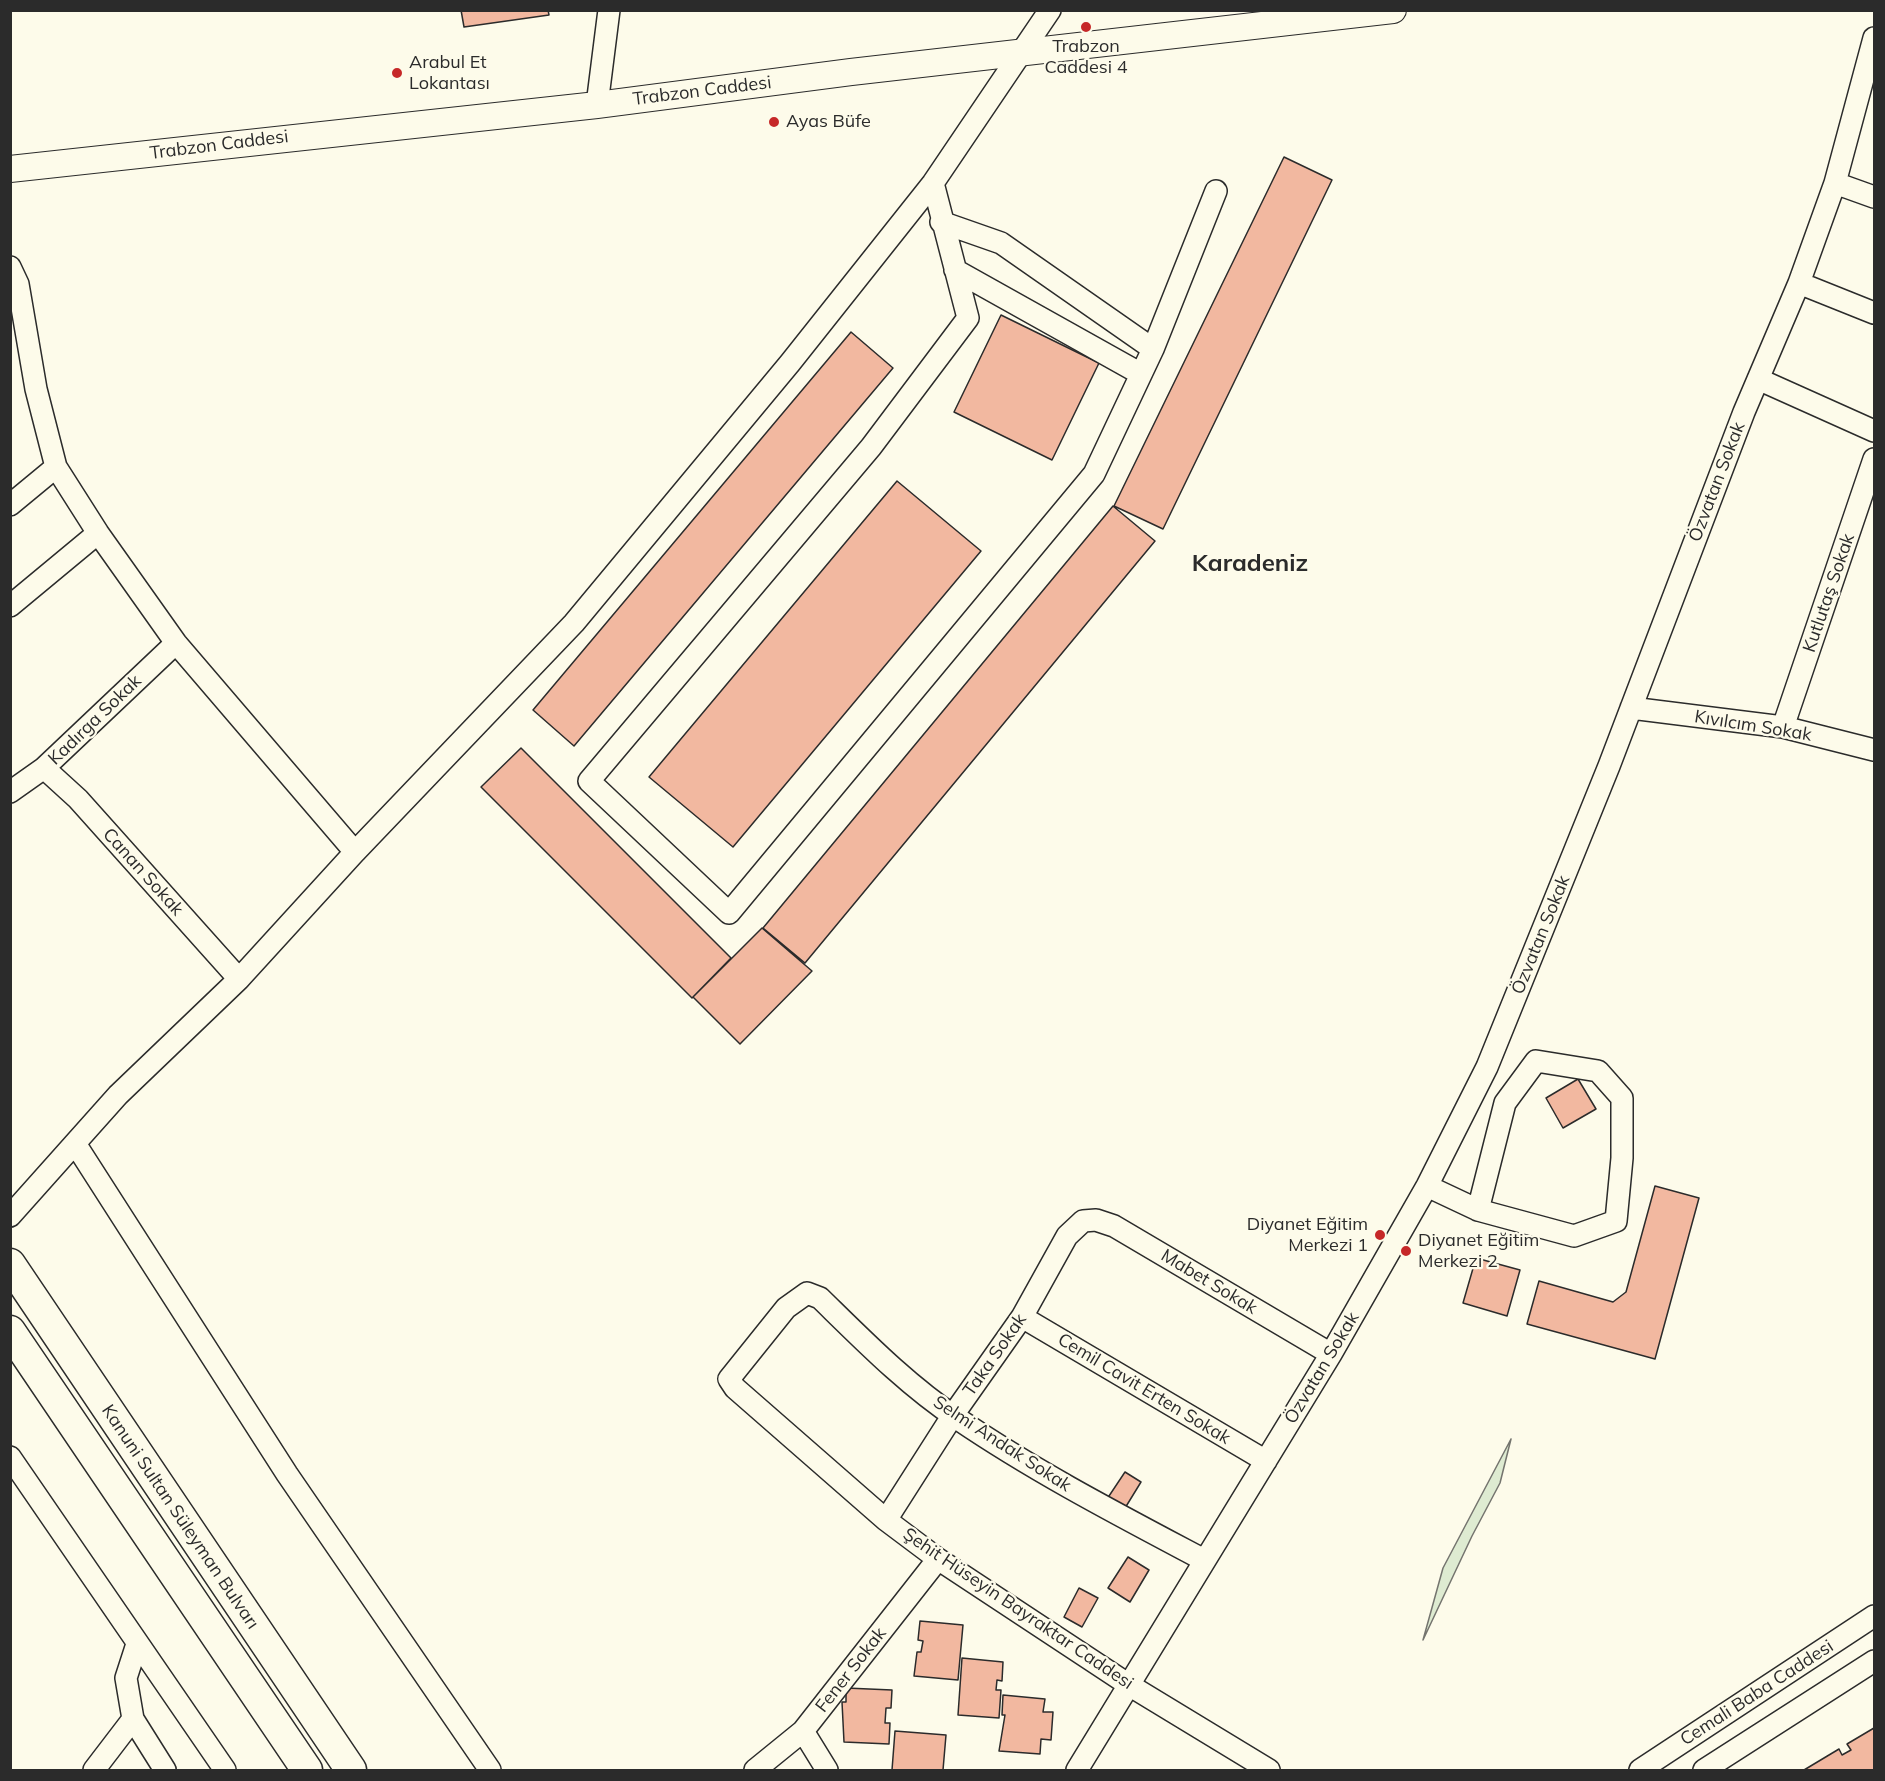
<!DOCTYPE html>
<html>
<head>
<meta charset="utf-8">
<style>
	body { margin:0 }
	#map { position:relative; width:1885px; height:1781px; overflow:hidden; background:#fdfbea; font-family:Mulish,sans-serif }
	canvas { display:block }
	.frame { position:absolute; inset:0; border:12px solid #2b2b2b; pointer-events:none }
</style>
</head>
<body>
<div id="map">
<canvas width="1885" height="1781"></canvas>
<div class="frame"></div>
</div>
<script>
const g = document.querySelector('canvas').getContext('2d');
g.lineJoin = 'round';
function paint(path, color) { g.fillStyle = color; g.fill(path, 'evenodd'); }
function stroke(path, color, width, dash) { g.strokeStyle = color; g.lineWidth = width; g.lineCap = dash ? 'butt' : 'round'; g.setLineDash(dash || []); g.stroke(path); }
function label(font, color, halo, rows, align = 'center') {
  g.font = font + ' Mulish,sans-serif'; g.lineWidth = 4.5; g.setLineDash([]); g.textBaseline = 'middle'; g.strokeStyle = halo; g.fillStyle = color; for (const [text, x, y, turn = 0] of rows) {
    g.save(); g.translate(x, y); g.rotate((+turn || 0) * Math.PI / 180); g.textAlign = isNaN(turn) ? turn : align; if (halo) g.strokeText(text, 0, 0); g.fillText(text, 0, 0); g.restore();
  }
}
const green = new Path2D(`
	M1511 1439 1500 1483 1472 1536 1423 1640 1443 1568Z`);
paint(green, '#deebd1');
stroke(green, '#74746e', 1.5);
const building = new Path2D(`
	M461 10H548L549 15 464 27Z
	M1284 157 1332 180 1163 529 1114 506Z
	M1001 315 1099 363 1052 460 954 412Z
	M851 332 893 368 574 746 533 710Z
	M897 481 981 551 733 847 649 777Z
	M1113 506 1155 541 805 963 763 928Z
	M521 748 731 958 692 998 481 787Z
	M762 928 812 971 740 1044 693 997Z
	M1578 1079 1596 1109 1563 1128 1546 1098Z
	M1655 1186 1699 1198 1655 1359 1527 1324 1539 1281 1613 1302 1626 1292Z
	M1476 1258 1520 1270 1507 1316 1463 1303Z
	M1125 1472 1141 1482 1122 1513 1105 1502Z
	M1128 1557 1149 1570 1130 1602 1108 1588Z
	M1079 1588 1098 1598 1082 1627 1064 1617Z
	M920 1621 963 1625 958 1680 914 1676 917 1652H921L923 1641 918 1640Z
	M962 1658 1003 1662 1002 1681 997 1680 996 1690H1001L999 1718 958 1715Z
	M846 1688 892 1690 891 1708H886L885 1723H890L889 1744 844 1742 842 1702H846Z
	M1003 1695 1045 1699 1043 1712H1053L1051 1740 1041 1739 1040 1754 999 1751 1005 1715H1002Z
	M1874 1728V1770H1804L1839 1749 1842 1755 1851 1750 1847 1744Z
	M895 1731 946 1735 943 1770H892Z`);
paint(building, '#f2b8a0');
stroke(building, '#2b2b2b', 1.5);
const minor = new Path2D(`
	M597 105 609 10
	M933 183 968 318 871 447 589 781 729 913 1094 474 1153 349 1216 191
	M1835 183 1874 197
	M941 222 1001 243 1153 349
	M10 267 18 284 36 389 56 467 98 533 176 643 355 852
	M955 270 1141 374
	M1799 283 1874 313
	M1758 379 1874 431
	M10 505 56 467
	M10 606 98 533
	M1631 708 1783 727 1874 750
	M1783 727 1874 459
	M44 768 78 799 239 979
	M10 792 44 768 176 643
	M76 1145 287 1474 490 1770
	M1427 1186 1478 1210 1574 1236 1616 1221 1622 1158V1098L1598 1071 1536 1061 1505 1103 1478 1210
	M10 1216 118 1095 239 979 355 852 574 623 790 363 933 183 1050 10
	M1022 1317 1266 1461
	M10 1457 225 1770
	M886 1520 953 1415 1022 1317 1067 1236 1083 1221 1096 1220 1114 1226 1331 1354
	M1204 1560C1121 1516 1036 1472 958 1419 907 1385 864 1341 820 1298L807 1293 786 1308 729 1379 735 1388 886 1520 938 1559 1129 1685 1269 1770
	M137 1644 126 1678 133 1719 165 1770
	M803 1731 827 1770
	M94 1770 133 1719
	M755 1770 803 1731 938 1559
	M1077 1770 1331 1354 1427 1186 1487 1067 1609 766 1744 412 1799 283 1835 183 1874 38
	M1640 1770 1874 1616
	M1704 1770 1874 1661`);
const major = new Path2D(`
	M10 169 597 105 851 72 1393 10`);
const highway = new Path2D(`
	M10 1264 351 1770
	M10 1331 307 1770`);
stroke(minor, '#2b2b2b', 24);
stroke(major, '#2b2b2b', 28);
stroke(highway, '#2b2b2b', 33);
stroke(minor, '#fdfbea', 21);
stroke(major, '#fdfbea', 26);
stroke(highway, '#fdfbea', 30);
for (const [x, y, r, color] of [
	[1086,27,6,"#c62828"],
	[397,73,6,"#c62828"],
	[774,122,6,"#c62828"],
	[1380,1235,6,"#c62828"],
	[1406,1251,6,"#c62828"]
]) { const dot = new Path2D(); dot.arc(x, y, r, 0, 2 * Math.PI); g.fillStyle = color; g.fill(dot); stroke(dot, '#fdfbea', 2); }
label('18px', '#2b2b2b', '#fdfbea', [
	["Trabzon",1086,47,"center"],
	["Caddesi 4",1086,68,"center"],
	["Arabul Et",409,63],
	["Lokantası",409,84],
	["Ayas Büfe",786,122],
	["Diyanet Eğitim",1368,1225,"right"],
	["Merkezi 1",1368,1246,"right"],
	["Diyanet Eğitim",1418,1241],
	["Merkezi 2",1418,1262]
], 'left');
label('18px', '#2b2b2b', '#fdfbea', [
	["Trabzon Caddesi",702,91,-7],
	["Trabzon Caddesi",219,145,-7],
	["Özvatan Sokak",1717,482,-69],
	["Kutlutaş Sokak",1829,593,-71],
	["Kadırga Sokak",95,720,-44],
	["Kıvılcım Sokak",1753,726,9],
	["Canan Sokak",143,872,48],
	["Özvatan Sokak",1541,935,-68],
	["Mabet Sokak",1209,1282,31],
	["Taka Sokak",995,1355,-55],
	["Özvatan Sokak",1322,1368,-59],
	["Cemil Cavit Erten Sokak",1144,1389,31],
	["Selmi Andak Sokak",1002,1444,33],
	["Kanuni Sultan Süleyman Bulvarı",180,1517,56],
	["Şehit Hüseyin Bayraktar Caddesi",1018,1609,34],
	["Fener Sokak",851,1670,-52],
	["Cemali Baba Caddesi",1757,1693,-33]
]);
label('bold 24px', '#2b2b2b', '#fdfbea', [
	["Karadeniz",1250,564]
]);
</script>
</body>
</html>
